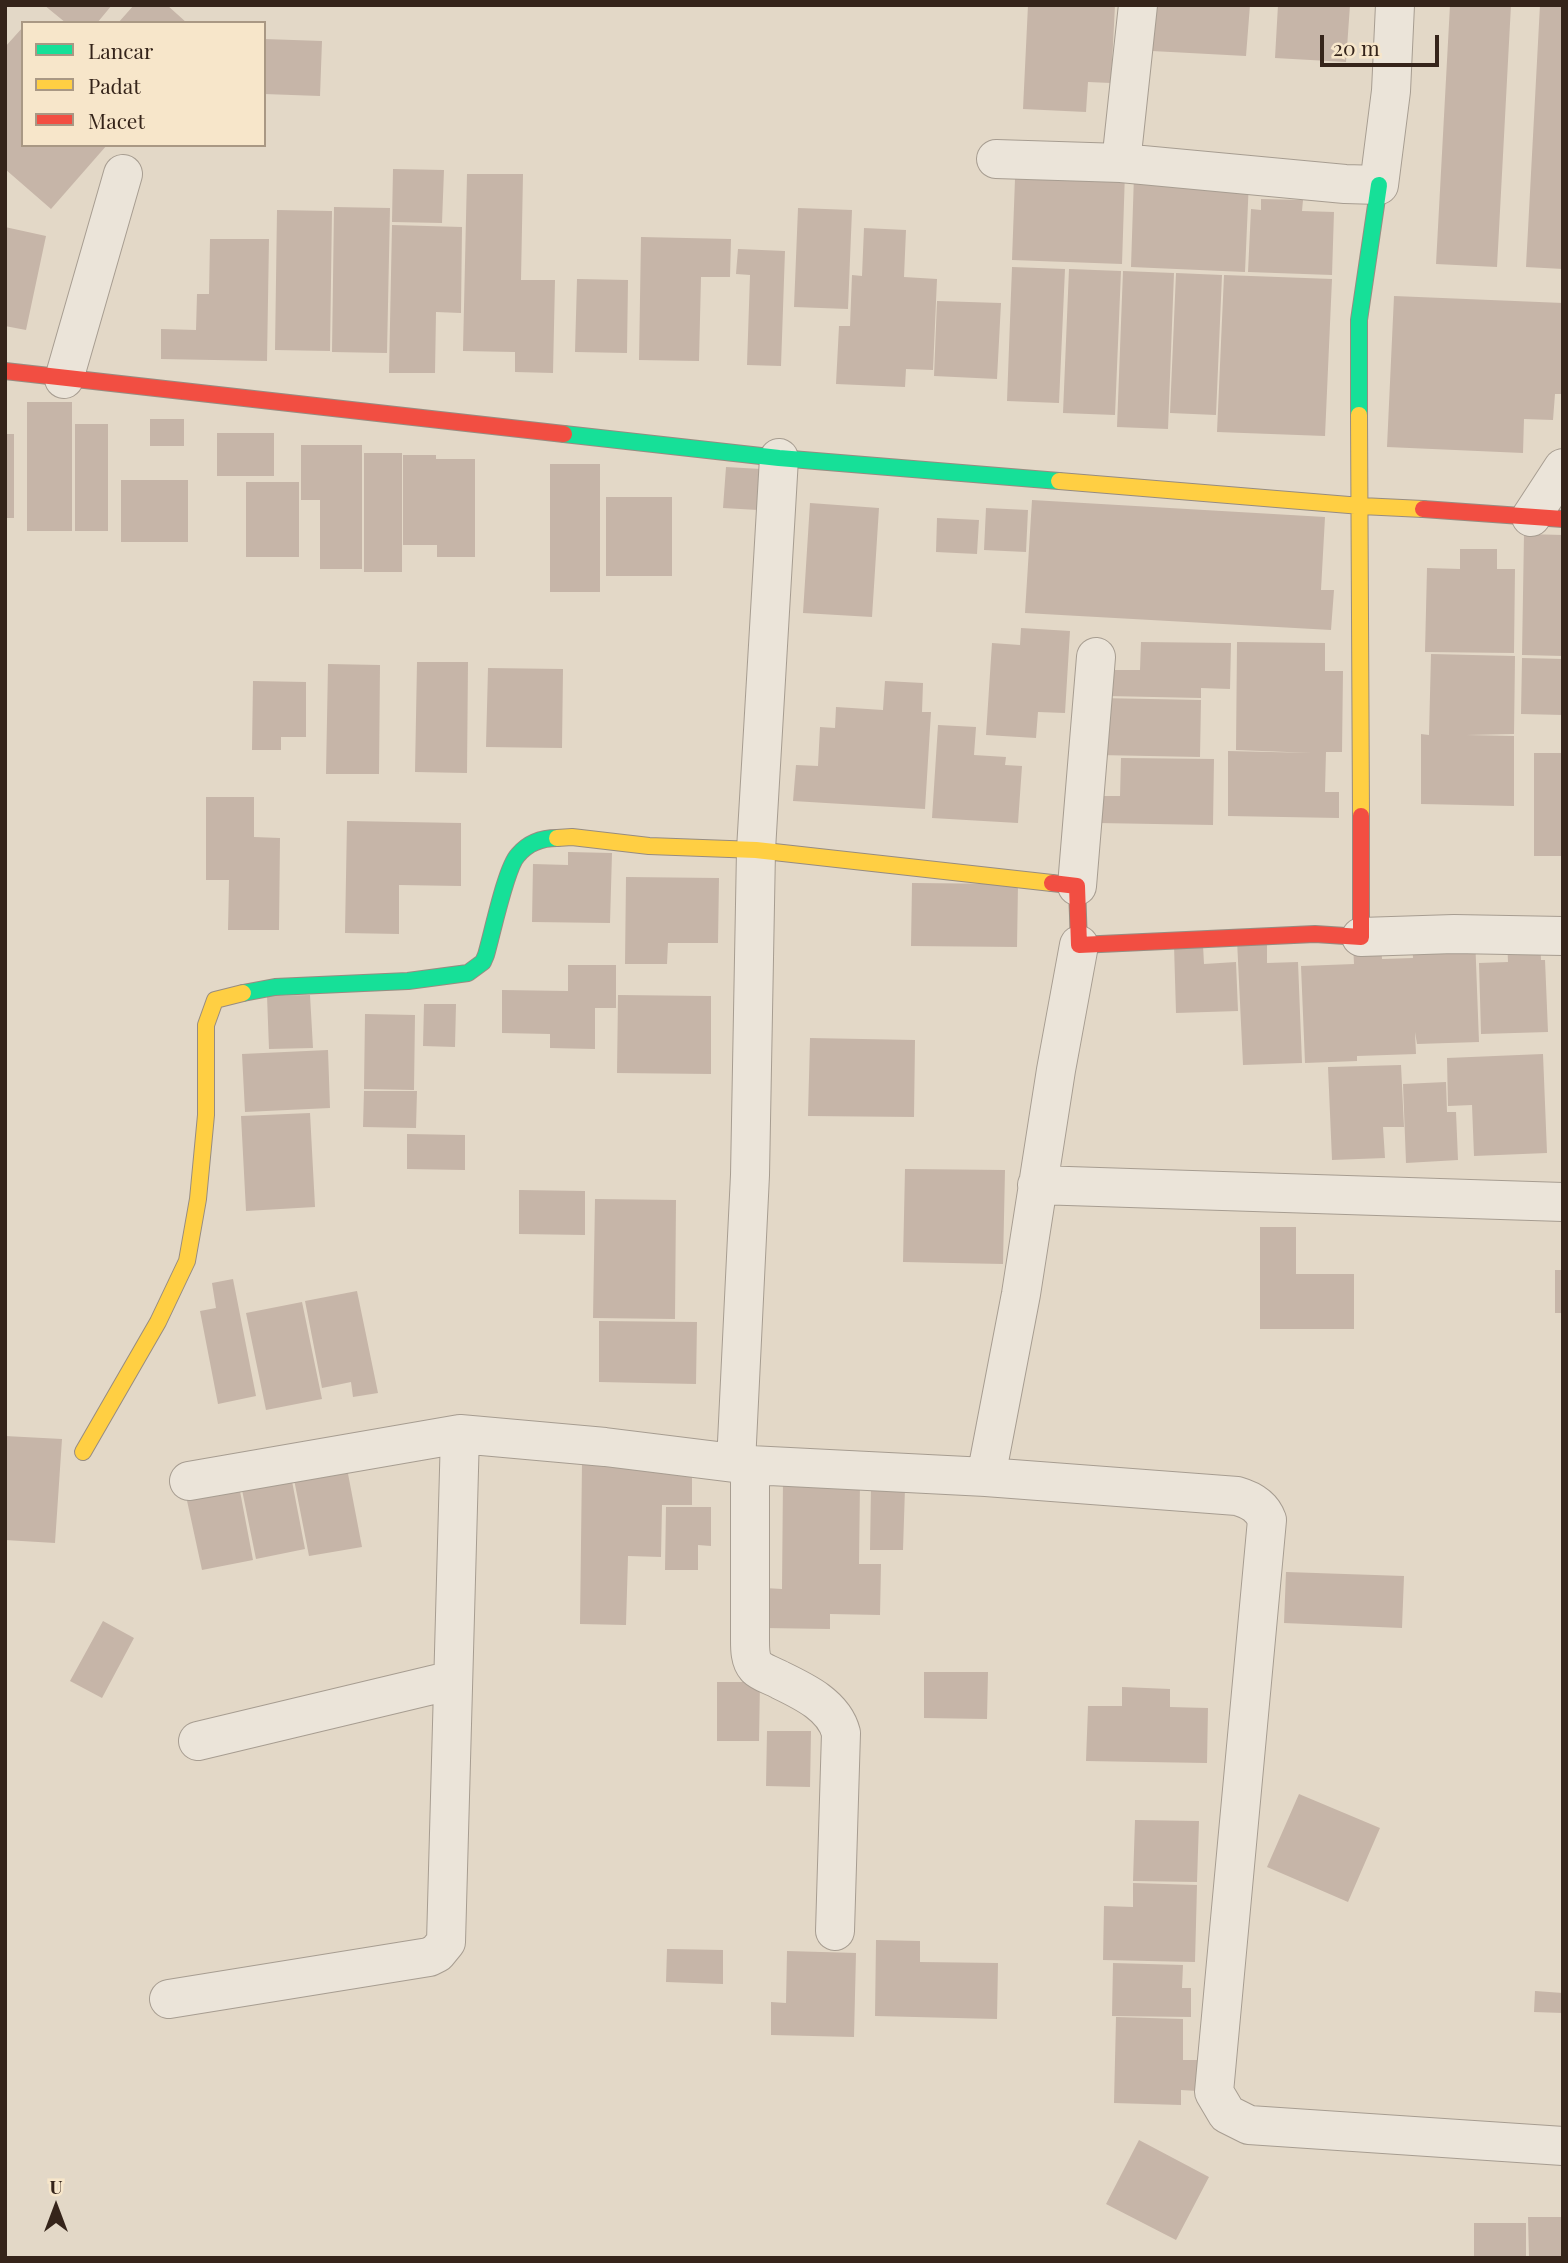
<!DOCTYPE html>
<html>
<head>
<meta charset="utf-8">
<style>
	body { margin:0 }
	#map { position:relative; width:1568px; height:2263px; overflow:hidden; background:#e3d8c7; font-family:"Playfair Display",serif }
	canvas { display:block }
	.frame { position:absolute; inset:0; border:7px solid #35241a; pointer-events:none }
	.legend { position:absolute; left:21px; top:21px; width:245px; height:126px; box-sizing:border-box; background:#f7e6ca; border:2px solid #a99884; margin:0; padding:9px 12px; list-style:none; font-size:21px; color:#35241a }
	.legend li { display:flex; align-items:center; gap:14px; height:35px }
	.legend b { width:35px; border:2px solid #a99884 }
	.north { position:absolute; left:21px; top:2172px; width:70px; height:70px; -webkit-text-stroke:5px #f7e6ca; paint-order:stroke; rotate:0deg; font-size:19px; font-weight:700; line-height:28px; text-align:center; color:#35241a }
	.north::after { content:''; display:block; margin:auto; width:24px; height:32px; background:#35241a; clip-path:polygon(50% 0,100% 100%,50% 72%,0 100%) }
	.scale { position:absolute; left:1320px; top:35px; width:119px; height:32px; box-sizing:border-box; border:4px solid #35241a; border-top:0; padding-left:9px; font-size:21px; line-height:24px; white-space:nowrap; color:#35241a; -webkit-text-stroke:5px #f7e6ca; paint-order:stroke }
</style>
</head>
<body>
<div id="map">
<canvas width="1568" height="2263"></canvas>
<div class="frame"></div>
<ul class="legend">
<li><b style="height:9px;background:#16e098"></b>Lancar</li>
<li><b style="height:9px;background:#ffcf43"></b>Padat</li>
<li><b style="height:9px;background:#f24e42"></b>Macet</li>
</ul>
<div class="north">U</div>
<div class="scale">20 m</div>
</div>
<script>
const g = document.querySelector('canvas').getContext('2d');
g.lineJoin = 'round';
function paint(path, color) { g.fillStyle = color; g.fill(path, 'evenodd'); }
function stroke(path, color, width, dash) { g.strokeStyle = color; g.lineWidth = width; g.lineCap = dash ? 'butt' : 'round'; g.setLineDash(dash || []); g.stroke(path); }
paint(new Path2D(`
	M44 5H112L97 23H66Z
	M134 5H167L187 23H118Z
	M1028 5H1115L1111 83 1088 82 1086 112 1023 109Z
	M1155 5H1250L1246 56 1152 51Z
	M1278 5H1350L1346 62 1275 58Z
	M1450 5H1511L1497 267 1436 264Z
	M1540 5H1563V269L1526 267Z
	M23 27V145H107L51 209 5 169V47Z
	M264 39 322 41 320 96 264 94Z
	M393 169 444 170 442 223 392 222Z
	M1050 169 1125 172 1122 264 1012 260 1015 179 1049 180Z
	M467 174H523L521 280H555L553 373 515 372V352L463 351Z
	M1134 175 1249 180 1245 272 1131 267Z
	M1261 199 1303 200 1302 211 1334 212 1332 275 1248 272 1251 209 1261 210Z
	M334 207 390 208 387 353 332 352Z
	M798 208 852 210 848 309 794 307Z
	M277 210 332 211 330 351 275 350Z
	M392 225 462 227 461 313 436 312 435 373H389Z
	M5 227 46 236 26 330 5 326Z
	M864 228 906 230 904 277 937 279 933 370 906 369 905 387 836 384 839 326H850L852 275 862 276Z
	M641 237 731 239 730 277H701L699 361 639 360Z
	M210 239H269L267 361 161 359V329L196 330 197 294H209Z
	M738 249 785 251 781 366 747 365 750 275 736 274Z
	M1012 267 1065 269 1059 403 1007 401Z
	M1069 269 1121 271 1115 415 1063 413Z
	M1123 271 1174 273 1168 429 1117 427Z
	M1176 273 1222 275 1216 415 1170 413Z
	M1224 275 1332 279 1325 436 1217 432Z
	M577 279 628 280 627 353 575 352Z
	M1394 296 1563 303V394H1555L1553 420 1524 419 1523 453 1387 447Z
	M937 301 1001 303 997 379 934 376Z
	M27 402H72V531H27Z
	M150 419H184V446H150Z
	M75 424H108V531H75Z
	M217 433H274V476H217Z
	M5 434H14V518H5Z
	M301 445H362V569H320V500H301Z
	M364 453H402V572H364Z
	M403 455H436V459H475V557H437V545H403Z
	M550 464H600V592H550Z
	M726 467 761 469 758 510 723 508Z
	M121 480H188V542H121Z
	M246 482H299V557H246Z
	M606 497H672V576H606Z
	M1032 500 1325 517 1321 590H1334L1331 630 1025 613Z
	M810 503 879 508 872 617 803 613Z
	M986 508 1028 510 1026 552 984 550Z
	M937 518 979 520 977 554 936 552Z
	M1524 534 1563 535V656L1522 655Z
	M1460 549H1497V569H1515L1514 653 1425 652 1427 568 1460 569Z
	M1021 628 1070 631 1065 713 1038 712 1036 738 986 735 992 643 1020 645Z
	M1141 642 1231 643 1230 689 1201 688V698L1107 696 1108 670H1140Z
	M1237 642 1325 643V671H1343L1342 752H1326L1325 792H1339V818L1228 816V751L1313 753 1236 750Z
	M1431 654 1515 656 1514 734 1466 735 1514 736V806L1421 804V734L1429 735Z
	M1522 658 1563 659V715L1521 714Z
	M417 662H468L467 773 415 772Z
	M328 664 380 665 379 774H326Z
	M488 668 563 669 562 748 486 747Z
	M253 681 306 682V737H281V750H252Z
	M885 681 923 683 922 712H931L925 809 793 801 796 765 818 766 820 727 835 728 836 707 883 710Z
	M1098 698 1201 700 1200 757 1098 755Z
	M938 725 976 727 974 755 1006 757 1005 765 1022 766 1018 823 932 818Z
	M1534 753H1563V856H1534Z
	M1121 758 1214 759 1213 825 1098 823V796H1120Z
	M206 797H254V837L280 838 279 930H228L229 880H206Z
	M347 821 461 823V886L399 885V934L345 933Z
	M568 852 612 853 610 923 532 922 533 864 568 865Z
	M626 877 719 878 718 943H668L667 964H625Z
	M912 883 1018 884 1017 947 911 946Z
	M1475 936 1479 1042 1417 1044 1415 1032 1416 1054 1357 1056V1061L1305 1063 1301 966 1354 964 1353 943 1381 941 1382 959 1413 958 1412 939Z
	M1540 937 1541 960H1545L1548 1032 1481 1034 1479 963 1508 962 1507 938Z
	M1267 939V963L1298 962 1302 1063 1243 1065 1237 940Z
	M1174 945H1203L1204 964 1236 962 1238 1011 1176 1013Z
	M568 965H616V1008H595V1049L550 1048V1034L502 1033V990L568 991Z
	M310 995 313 1048 269 1049 267 996Z
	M618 995 711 996V1074L617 1073Z
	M424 1004H456L455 1047 423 1046Z
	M365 1014 415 1015 414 1090 364 1089Z
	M810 1038 915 1040 914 1117 808 1116Z
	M328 1050 330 1108 245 1112 242 1054Z
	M1543 1054 1547 1153 1474 1156 1472 1105 1448 1106 1447 1058Z
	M1401 1065 1404 1127H1383L1385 1158 1332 1160 1328 1067Z
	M1446 1082 1447 1112H1456L1458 1160 1406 1163 1403 1084Z
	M364 1091H417L416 1128 363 1127Z
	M310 1113 315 1207 246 1211 241 1116Z
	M407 1134 465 1135V1170L407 1169Z
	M905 1169 1005 1170 1003 1264 903 1262Z
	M519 1190 585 1191V1235L519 1234Z
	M595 1199 676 1200 675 1319 593 1318Z
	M1260 1227H1296V1274H1354V1329H1260Z
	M1555 1270H1563V1313H1555Z
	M233 1279 256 1396 218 1404 200 1311 216 1308 212 1283Z
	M357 1291 378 1393 353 1397 351 1382 322 1388 305 1301Z
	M302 1302 322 1399 266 1410 246 1313Z
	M599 1321 697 1322 696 1384 599 1382Z
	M5 1436 62 1439 55 1543 5 1540Z
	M345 1458 362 1547 309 1556 292 1469Z
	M582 1463 692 1465V1505H662L661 1557 628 1556 626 1625 580 1624Z
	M291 1476 305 1549 256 1559 241 1485Z
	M783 1480 860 1481 859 1564H881L880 1615 830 1614V1629L765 1628V1588L782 1589Z
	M239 1486 253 1560 202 1570 186 1496Z
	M871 1487 905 1488 903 1550H870Z
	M666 1507H711V1546L698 1545V1570H665Z
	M1286 1572 1404 1576 1402 1628 1284 1623Z
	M103 1621 134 1638 102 1698 70 1681Z
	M924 1672H988L987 1719 924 1718Z
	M717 1682H760L759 1741H717Z
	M1122 1687 1170 1689V1707L1208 1708 1207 1763 1086 1761 1088 1706H1122Z
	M767 1731H811L810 1787 766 1786Z
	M1299 1794 1380 1828 1348 1902 1267 1867Z
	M1135 1820 1199 1821 1197 1882 1133 1881Z
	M1133 1883 1197 1885 1195 1962 1103 1960 1104 1906 1133 1907Z
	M876 1940 920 1941V1962L998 1963 997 2019 875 2016Z
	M667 1949 723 1950V1984L666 1982Z
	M787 1951 856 1953 854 2037 771 2035V2002L786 2003Z
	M1113 1963 1183 1965 1182 1988H1191V2017L1112 2016Z
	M1535 1991 1563 1993V2013L1534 2012Z
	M1116 2017 1183 2019V2060H1199L1198 2091 1181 2090V2105L1114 2103Z
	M1139 2140 1209 2177 1176 2240 1106 2204Z
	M1528 2217H1563V2258H1529Z
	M1474 2223H1526V2258H1474Z`), '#c6b5a8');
const street = new Path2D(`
	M1138 5 1121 163 1345 184 1379 185 1391 91 1395 5
	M996 159 1121 163
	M64 379 123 174
	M1531 517 1563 468
	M1077 886 1096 657
	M1361 937 1454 934 1563 936
	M1037 1185 1563 1202
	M736 1463 750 1175 756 850 779 458
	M986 1477 1021 1294 1056 1070 1079 945
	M189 1481 460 1434 605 1447 750 1465
	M198 1741 453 1680
	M835 1931 841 1733C834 1706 805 1692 780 1680 773 1676 762 1673 756 1667 750 1660 750 1649 750 1640V1465L986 1477 1237 1496C1251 1500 1262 1506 1267 1520L1214 2092 1227 2114 1249 2125 1563 2146
	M169 1999 429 1957 437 1953 446 1942 460 1434`);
const fast = new Path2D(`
	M1359 415V320L1379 185
	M564 434 779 458 1059 481
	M243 993 275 987 408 981 468 973 483 962 486 955C492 935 506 867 518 855 528 843 542 838 557 838`);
const slow = new Path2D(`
	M1359 415 1361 816
	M1059 481 1361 506 1423 509
	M557 838 572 837 649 846 756 850 1052 883
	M83 1452 158 1322 187 1261 198 1199 206 1115V1025L215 1000 243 993`);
const jam = new Path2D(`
	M5 371 564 434
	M1423 509 1563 519
	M1052 883 1077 886 1079 945 1315 934 1361 937V816`);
stroke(street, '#a79d91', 40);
stroke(fast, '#978c81', 18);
stroke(slow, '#978c81', 18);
stroke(jam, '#978c81', 18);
stroke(street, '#ebe4d9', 38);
stroke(fast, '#16e098', 16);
stroke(slow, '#ffcf43', 16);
stroke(jam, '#f24e42', 16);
</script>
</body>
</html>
